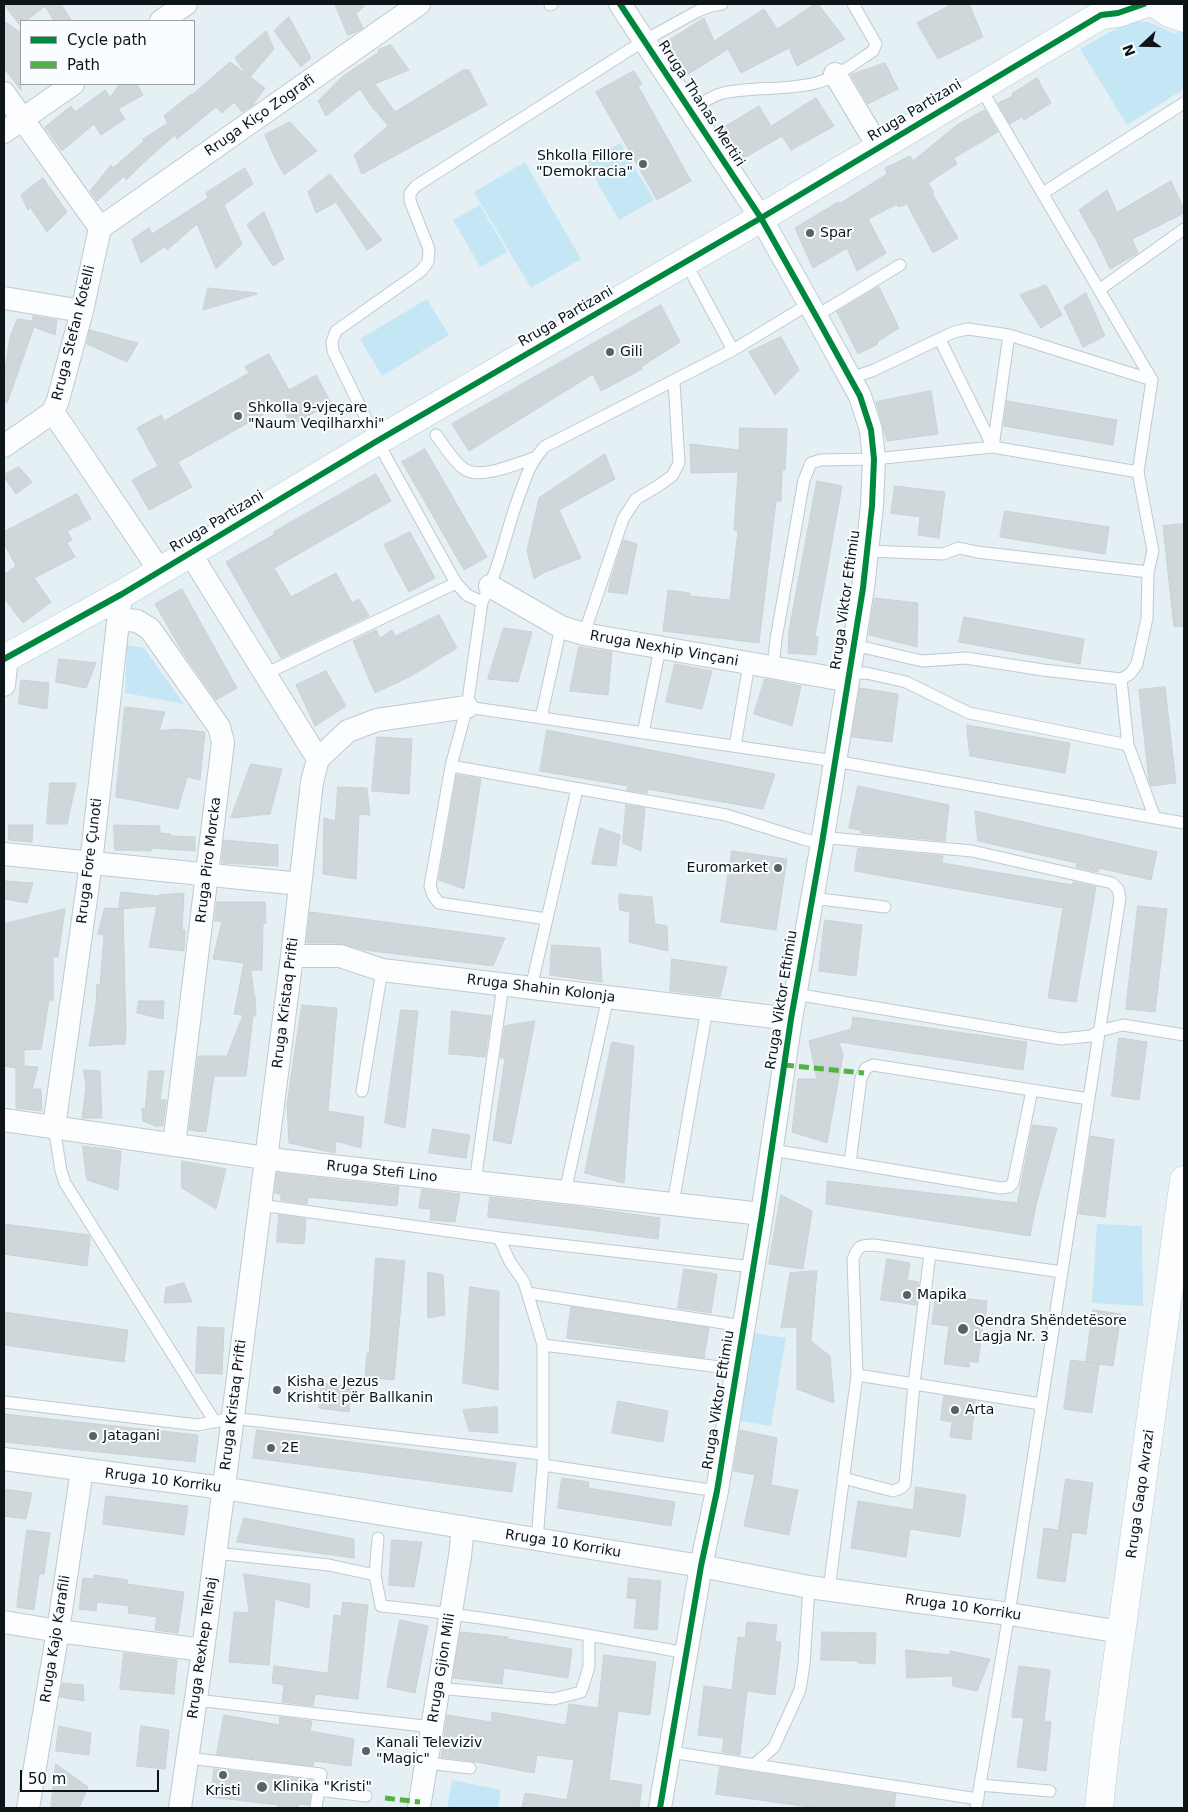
<!DOCTYPE html>
<html>
<head>
<meta charset="utf-8">
<style>
	body { margin:0 }
	#map { position:relative; width:1188px; height:1812px; overflow:hidden; background:#e5f0f5; font-family:"DejaVu Sans",sans-serif }
	canvas { display:block }
	.frame { position:absolute; inset:0; border:5px solid #0e1518; pointer-events:none }
	.legend { position:absolute; left:20px; top:20px; width:175px; height:65px; box-sizing:border-box; background:#f9fdff; border:1px solid #9ba0a3; margin:0; padding:6px 9px; list-style:none; font-size:15px; color:#0e1518 }
	.legend li { display:flex; align-items:center; gap:10px; height:25px }
	.legend b { width:25px; border:1px solid #9ba0a3 }
	.north { position:absolute; left:1118px; top:20px; width:50px; height:50px; -webkit-text-stroke:4px #f9fdff; paint-order:stroke; rotate:249deg; font-size:14px; font-weight:700; line-height:20px; text-align:center; color:#0e1518 }
	.north::after { content:''; display:block; margin:auto; width:18px; height:22px; background:#0e1518; clip-path:polygon(50% 0,100% 100%,50% 72%,0 100%) }
	.scale { position:absolute; left:20px; top:1770px; width:139px; height:22px; box-sizing:border-box; border:2px solid #0e1518; border-top:0; padding-left:6px; font-size:15px; line-height:18px; white-space:nowrap; color:#0e1518; -webkit-text-stroke:4px #f9fdff; paint-order:stroke }
</style>
</head>
<body>
<div id="map">
<canvas width="1188" height="1812"></canvas>
<div class="frame"></div>
<ul class="legend">
<li><b style="height:6px;background:#00873e"></b>Cycle path</li>
<li><b style="height:6px;background:#54b145"></b>Path</li>
</ul>
<div class="north">N</div>
<div class="scale">50 m</div>
</div>
<script>
const g = document.querySelector('canvas').getContext('2d');
g.lineJoin = 'round';
function paint(path, color) { g.fillStyle = color; g.fill(path, 'evenodd'); }
function stroke(path, color, width, dash) { g.strokeStyle = color; g.lineWidth = width; g.lineCap = dash ? 'butt' : 'round'; g.setLineDash(dash || []); g.stroke(path); }
function label(font, color, halo, rows, align = 'center') {
  g.font = font + ' "DejaVu Sans",sans-serif'; g.lineWidth = 4; g.setLineDash([]); g.textBaseline = 'middle'; g.strokeStyle = halo; g.fillStyle = color; for (const [text, x, y, turn = 0] of rows) {
    g.save(); g.translate(x, y); g.rotate((+turn || 0) * Math.PI / 180); g.textAlign = isNaN(turn) ? turn : align; if (halo) g.strokeText(text, 0, 0); g.fillText(text, 0, 0); g.restore();
  }
}
paint(new Path2D(`
	M1130 21 1149 22 1173 33 1184 32V89L1127 125 1080 49Z
	M620 143 654 200 619 220 586 163Z
	M525 162 581 259 531 288 474 192Z
	M480 205 507 252 480 267 453 220Z
	M427 299 449 335 382 376 360 339Z
	M127 645 144 648 184 704 125 693Z
	M1097 1224 1142 1226 1143 1306 1092 1303Z
	M754 1333 786 1338 771 1426 740 1421Z
	M452 1780 501 1790 498 1808H447Z`), '#c5e6f4');
const building = new Path2D(`
	M4 4H61L72 21H54L45 6 26 21H21L20 25Z
	M335 4H366L356 14 363 28 356 32 348 35Z
	M815 4H818L845 39 797 66 789 48 741 73 728 49 684 77 664 43 704 18 714 41 764 9 777 29Z
	M953 4H969L983 37 938 59 917 23Z
	M289 17 311 58 301 67 274 31Z
	M4 21 21 33V90L4 68Z
	M266 31 274 49 250 77 265 88 253 105 242 112 234 102 222 113 216 107 177 139 175 135 142 164 126 180 124 176 97 201 90 191 111 165 113 168 144 141 143 139 168 123 164 116 191 94 192 95 230 62 246 74 235 58Z
	M391 45 409 70 375 84 395 112 463 70H469L487 105 362 174 354 155 388 126 375 110H374L360 89 326 116 318 101 343 76 379 52 378 50Z
	M885 63 898 89 868 104 851 75Z
	M634 71 642 84 638 86 691 181 657 200 596 92Z
	M1037 78 1051 103 1024 120 1022 117 1010 124 998 103 1013 96 1012 94Z
	M120 84H137L143 95 118 109 125 119 101 135 94 124 62 151 45 127 71 106 75 112 105 90 110 97Z
	M816 98 834 126 791 150 782 136 739 161 719 130 759 106 771 126Z
	M985 110 998 132 954 158 957 164 928 183 934 192 932 193 958 238 933 253 907 204 898 207 897 204 868 219 886 253 857 271 847 248 813 268 795 228 838 202 839 204 887 174 885 168 910 156 913 161 957 125Z
	M290 122 317 151 284 175 272 152 265 135Z
	M245 168 253 184 224 205 242 244 216 269 197 224 167 250 165 246 141 263 132 239 149 228 152 234 208 198 206 193Z
	M330 174 382 240 367 250 336 202 316 213 308 192Z
	M43 178 67 212 47 232 30 207 28 210 21 195Z
	M1171 181 1184 209V213L1132 239 1138 253 1110 269 1095 237H1094L1079 210 1107 190 1117 212Z
	M264 212 284 259 273 266 247 225Z
	M1046 285 1062 315 1041 328 1020 295Z
	M879 287 899 328 877 342 878 344 858 354 837 312Z
	M208 288 257 293V294L203 310Z
	M1086 293 1105 336 1083 347 1064 307Z
	M661 305 680 342 641 367 642 369 601 391 593 374 469 451 452 424Z
	M33 316 57 320 55 335 34 327 7 403 4 402V376L10 337 17 319 33 321Z
	M90 330 138 343 127 362 87 344Z
	M781 337 799 370 775 395 749 352Z
	M269 354 289 390 316 375 331 403 292 425 280 405 178 462 192 487 149 510 132 480 158 466 137 428 161 415 164 421 249 373 245 367Z
	M931 391 938 434 887 441 876 402Z
	M1007 401 1117 420 1113 445 1004 426Z
	M740 428 787 429 785 470H782L781 501H776L759 643 663 631 668 590 690 593 689 596 730 600 738 531 734 530 738 472 691 473 690 444 739 450Z
	M425 449 487 557 464 570 402 462Z
	M605 454 615 479 559 510 581 558 545 572 534 579 527 551 539 498Z
	M19 467 32 482 16 494 4 477V475Z
	M376 474 391 501 274 568 291 597 336 573 352 603 359 599 369 616 281 658 226 562 275 534 274 532Z
	M817 481 842 486 815 636 818 637 816 655 788 653 789 631Z
	M895 486 945 492 939 538 918 535 920 517 891 513Z
	M77 494 91 519 67 531 72 540 67 543 75 557 34 578 51 602 23 623 4 598V575L16 566 4 543V532Z
	M1005 511 1109 527 1105 554 1000 537Z
	M1184 524V626L1174 627 1163 526Z
	M410 532 435 578 409 592 384 545Z
	M624 540 637 544 627 594 608 592 611 579Z
	M182 589 237 688 216 700 183 653 155 604Z
	M875 598 918 603 917 647 869 635Z
	M439 615 457 648 411 676 375 693 353 641 376 630 380 638 392 630 395 636Z
	M964 617 1084 639 1080 664 959 642Z
	M504 628 532 632 518 682 488 679Z
	M579 647 612 652 608 695 570 691Z
	M59 659 96 663 86 688 56 682Z
	M675 664 712 671 702 709 666 702Z
	M326 671 346 706 315 726 296 685Z
	M765 679 801 686 792 726 754 714Z
	M21 680 49 683 47 709 19 704Z
	M1165 687 1176 783 1151 786 1149 781 1139 690Z
	M860 688 898 694 892 742 852 737Z
	M125 707 165 712 159 731 177 729 205 732 200 780 187 777 178 809 116 797Z
	M967 725 1070 743 1065 773 970 756Z
	M547 730 775 774 763 809 647 789V793L627 790 628 786 540 771Z
	M377 737 412 739 409 794 372 791Z
	M251 764 282 769 270 814 231 818Z
	M457 775 481 779 464 889 439 880Z
	M50 783H76L67 824H47Z
	M858 786 949 805 945 841 861 833V830L849 828Z
	M338 787 367 788 370 815 359 814 356 879 323 874 324 818 335 821Z
	M626 805 645 808 641 851 623 843Z
	M975 811 1157 852 1151 880 1099 868 1098 872 1076 867 1077 863 978 841Z
	M9 825H33L32 842 9 840Z
	M114 825 160 826V833L171 834 170 836 195 837V851L151 848V851L115 850Z
	M600 828 620 835 616 866 592 864Z
	M224 840 278 845V866L222 863Z
	M858 848 943 856 942 863 1072 885 1073 882 1096 887 1076 1002 1048 998 1063 908 855 871Z
	M732 851 787 859 776 930 721 922Z
	M6 881 33 883 27 903 4 899Z
	M121 892 158 896 159 895 184 893 182 930H185L184 951 149 947 157 906 119 909Z
	M619 894 652 897 655 924 667 926 668 951 629 942 630 912 620 910Z
	M217 902H265L266 923H263L262 970H251L254 995 255 996 256 1016H253L246 1076H214L206 1132 189 1130 198 1056H227L243 1015 234 1014 244 963 213 959 222 921H215Z
	M1138 906 1167 909 1155 1012 1126 1009Z
	M105 908 123 909 126 1032 125 1044 89 1046 96 1005 97 984 100 986 104 935 98 934Z
	M65 909 58 957H53V1000H49L41 1049 24 1050V1066L38 1067 32 1089H41L42 1111 16 1108V1068L4 1066V924Z
	M310 912 505 938 493 966 364 950 340 943H307Z
	M825 920 862 925 856 976 819 971Z
	M552 945 600 948 602 982 550 975Z
	M672 959 727 967 720 997 670 991Z
	M139 1001H164L163 1019 137 1013Z
	M302 1005 337 1008 328 1111 364 1117 361 1148 336 1141 335 1153 289 1143 287 1105Z
	M401 1010 418 1011 405 1128 385 1123Z
	M452 1011 491 1016 485 1057 449 1054Z
	M853 1017 1027 1042 1023 1070 839 1042 843 1055 827 1143 792 1132 798 1079H817L809 1041 851 1029Z
	M535 1021 511 1144 493 1140 505 1058H500L505 1026Z
	M1119 1038 1147 1042 1139 1100 1112 1096Z
	M612 1042 634 1046 624 1183 585 1173Z
	M84 1070 100 1071 102 1118H82L86 1087Z
	M149 1071H164L160 1100H166L163 1126 159 1125 158 1127 143 1121 142 1108 145 1109Z
	M1033 1125 1057 1128 1036 1205 1030 1236 826 1204 827 1181 1017 1203Z
	M433 1129 470 1135 466 1158 429 1153Z
	M1091 1136 1114 1140 1105 1217 1079 1214Z
	M83 1146 121 1151 118 1190 87 1180Z
	M182 1161 226 1169 216 1209 182 1188Z
	M277 1173 399 1187 397 1206 308 1197 307 1204 281 1200V1194L275 1193Z
	M422 1189 460 1194 455 1222 430 1220 431 1209 419 1208Z
	M781 1195 812 1211 803 1269 769 1264Z
	M490 1197 581 1207 660 1218 658 1239 488 1217Z
	M279 1215 306 1219 304 1244 277 1242Z
	M4 1224 89 1235 90 1238 87 1266 4 1254Z
	M376 1258 405 1261 394 1380 365 1377 367 1353H369Z
	M887 1259 910 1263 907 1280 919 1282 916 1305 881 1300Z
	M684 1269 717 1274 711 1313 678 1308Z
	M817 1271 811 1341 830 1356 834 1403 797 1389V1327L781 1328 790 1273Z
	M428 1272 443 1275 445 1315 428 1318Z
	M184 1283 192 1302 164 1303 166 1288Z
	M470 1287 499 1291 498 1390 463 1383Z
	M936 1295 987 1301 985 1322H983L978 1363 970 1361 969 1367 944 1364 949 1326 932 1324Z
	M571 1307 709 1328 704 1358 567 1338Z
	M1093 1310 1121 1314 1113 1366 1086 1362Z
	M4 1312 128 1330 124 1362 4 1345Z
	M198 1327 224 1328 222 1374 196 1373Z
	M1071 1360 1099 1364 1092 1413 1064 1409Z
	M322 1383 352 1387 349 1412 319 1408Z
	M944 1396 975 1401 971 1440 950 1437 952 1422 941 1420Z
	M618 1401 668 1411 663 1442 612 1433Z
	M497 1407 498 1433 469 1431 463 1410Z
	M4 1414 198 1435 195 1462 4 1442Z
	M257 1430 516 1463 512 1492 253 1458Z
	M740 1430 777 1438 771 1485 798 1490 789 1535 744 1526 755 1475 734 1471Z
	M562 1478 589 1482 588 1488 675 1502 671 1526 558 1508Z
	M1066 1479 1093 1483 1086 1534 1069 1532H1072L1065 1582 1037 1578 1044 1528 1058 1530Z
	M916 1487 966 1495 960 1537 910 1529 906 1557 851 1548 858 1501 913 1510Z
	M4 1489 32 1493 26 1519 4 1516Z
	M106 1496 188 1506 184 1535 103 1524Z
	M244 1518 354 1539V1558L237 1542Z
	M27 1530 50 1533 44 1574H39L34 1610 17 1607Z
	M392 1540 422 1542 414 1587 389 1585Z
	M244 1574 310 1584 309 1608 275 1599 269 1665 229 1662 234 1612 249 1613Z
	M94 1575 128 1580 127 1584 184 1592 178 1633 155 1630 157 1617 128 1613 129 1606 97 1602 96 1611 79 1609 83 1578 94 1579Z
	M629 1578 661 1581 657 1630 634 1628 637 1599 627 1598Z
	M343 1602 368 1605 358 1699 315 1694 313 1706 282 1702 284 1685 272 1683 274 1666 328 1673 334 1615 341 1616Z
	M400 1620 428 1626 415 1693 387 1687Z
	M747 1622 777 1625 775 1641 781 1642 775 1695 747 1691 740 1755 722 1752 724 1738 698 1735 704 1686 732 1690 738 1637 745 1638Z
	M461 1632 508 1637V1639L572 1649 568 1678 504 1668 502 1684 453 1678Z
	M822 1632 876 1633 875 1664 858 1663V1661L821 1660Z
	M906 1650 950 1655V1651L990 1659 977 1691 953 1686 952 1676 907 1678Z
	M124 1653 177 1660 174 1694 120 1689Z
	M604 1655 656 1662 650 1715 618 1711 609 1780 642 1785 639 1808H522L525 1793 567 1800 574 1760 537 1755 534 1773 471 1761 441 1757 447 1715 491 1722 492 1712 566 1725 569 1704 598 1708Z
	M1019 1666 1050 1670 1044 1721 1051 1722 1046 1771 1017 1767 1024 1718 1012 1717Z
	M63 1683 83 1685 84 1701 60 1697Z
	M224 1715 279 1725 280 1717 312 1721 310 1731 354 1739 351 1766 314 1761 313 1766 217 1754Z
	M59 1726 91 1733 89 1755 56 1751Z
	M141 1726 169 1730 165 1769 137 1766Z
	M56 1764 88 1787 79 1808H51Z
	M720 1767 896 1794 894 1808H817L716 1794Z
	M214 1769 312 1780 309 1805 298 1804V1808H278V1805L211 1797Z`);
paint(building, '#cfd7db');
stroke(building, '#cad1d6', 1);
const service = new Path2D(`
	M550 5 552 4
	M980 87 1152 380
	M690 112C700 104 711 96 723 93 754 86 786 91 816 83 836 78 856 62 873 51L876 44 853 4
	M1043 193 1184 103
	M693 276 733 350
	M1099 290 1184 229
	M809 304 733 350 544 447C532 461 528 471 522 488 507 525 501 566 482 602L467 707 451 766 726 815 803 839 822 843 830 838 972 851 1112 883 1118 889 1120 898 1009 1614 976 1808
	M816 316 900 265
	M940 340 993 447 1009 335
	M850 378 872 371 954 332 968 329 1009 335 1152 380 1138 472 1153 551 1148 572 1147 618 1137 664 1130 674 1121 679 1043 670 966 658 922 661 854 645
	M436 435C444 445 452 460 463 468 478 481 516 464 534 458
	M867 551 943 554 959 548 977 552 1148 572
	M482 602 467 595 456 583 377 441 333 351 332 342 336 331 421 271 428 262 429 249 410 201V193L416 186 645 40 698 11 711 6 722 4
	M584 634 623 519 636 499 658 486 672 476 679 463 674 382
	M773 668 776 639 804 480 811 463 821 460 874 459 993 447 1138 472
	M265 674 456 583
	M848 674 866 673 906 682 969 713 1128 745
	M1121 679 1128 745 1155 818
	M467 707 835 761 1184 823
	M541 718 561 627
	M643 733 660 648
	M735 746 749 664
	M451 766 430 886 433 895 439 903 547 919
	M812 898 885 907
	M531 988 577 789
	M795 994 1061 1039 1091 1036 1099 1031 1123 1025 1184 1035
	M362 1091 382 970
	M54 1127 61 1171 65 1183 215 1422
	M772 1150 1001 1188 1009 1187 1013 1183 1032 1090
	M850 1163 861 1078 866 1068 873 1065 1089 1099
	M475 1182 503 985
	M565 1192 608 997
	M673 1204 707 1009
	M260 1205 499 1238 510 1262 524 1282 543 1345V1465L538 1528 540 1540
	M499 1238 753 1267
	M528 1293 743 1326
	M543 1345 736 1369
	M857 1375 853 1259C858 1246 860 1245 874 1245L1062 1272
	M4 1402 198 1425 232 1418 542 1454
	M543 1465 717 1491
	M843 1478 893 1491 901 1488 905 1484 914 1384 930 1253
	M215 1553 329 1565 375 1575 381 1606C484 1616 585 1634 686 1653
	M375 1575 378 1538
	M829 1589 857 1375 1041 1404
	M438 1688 554 1699 581 1692 589 1667V1635
	M196 1700 432 1727
	M670 1752 978 1799
	M188 1758 321 1774 316 1808
	M426 1763 470 1768
	M755 1764 774 1747 800 1690 804 1664 809 1587
	M980 1785 1050 1791
	M318 1790 366 1796`);
const minor = new Path2D(`
	M620 4 761 218 816 316 860 396 871 430 874 459 872 506 863 588 822 843 791 1019 762 1214 717 1491 701 1566 660 1808
	M161 21 186 4
	M835 74 879 148
	M4 93 100 228 82 311 58 400 53 412 160 571
	M4 132 73 84
	M100 228 419 4
	M4 298 82 311
	M4 446 53 412
	M490 586 561 627 584 634 833 678 848 674
	M119 619 137 621 150 629 219 727 223 742 174 1145
	M4 685 7 657
	M318 759 348 731 377 720 467 707
	M4 854 300 884
	M292 956H340L382 970 791 1019
	M4 1120 286 1161 762 1214
	M54 1127 91 863 120 604
	M4 1459 223 1488 701 1566 809 1587 1009 1614 1121 1632
	M4 1622 58 1631 203 1650
	M28 1808 58 1631 82 1470
	M180 1808 203 1650 292 956 312 782 318 759 190 553
	M419 1808 460 1556 463 1527`);
const tertiary = new Path2D(`
	M4 659 122 594 377 441 761 218 1101 15 1118 13 1144 4`);
const secondary = new Path2D(`
	M1156 4 1169 13 1184 18
	M1099 1808 1106 1742 1184 1180`);
stroke(service, '#c1c9cd', 13);
stroke(minor, '#c1c9cd', 24);
stroke(tertiary, '#c1c9cd', 29);
stroke(secondary, '#c1c9cd', 29);
stroke(service, '#fbfdfe', 11);
stroke(minor, '#fbfdfe', 22);
stroke(tertiary, '#fbfdfe', 28);
stroke(secondary, '#fbfdfe', 28);
stroke(new Path2D(`
	M784 1065 864 1073
	M385 1798 420 1802`), '#54b145', 5, [10, 5]);
stroke(new Path2D(`
	M620 4 761 218 816 316 860 396 871 430 874 459 872 506 863 588 822 843 791 1019 762 1214 717 1491 701 1566 660 1808
	M4 659 122 594 377 441 761 218 1101 15 1118 13 1144 4`), '#00873e', 6);
for (const [x, y, r, color] of [
	[643,164,5,"#596265"],
	[810,233,5,"#596265"],
	[610,352,5,"#596265"],
	[238,416,5,"#596265"],
	[778,868,5,"#596265"],
	[907,1295,5,"#596265"],
	[963,1329,6,"#596265"],
	[277,1390,5,"#596265"],
	[955,1410,5,"#596265"],
	[93,1436,5,"#596265"],
	[271,1448,5,"#596265"],
	[366,1751,5,"#596265"],
	[223,1775,5,"#596265"],
	[262,1787,6,"#596265"]
]) { const dot = new Path2D(); dot.arc(x, y, r, 0, 2 * Math.PI); g.fillStyle = color; g.fill(dot); stroke(dot, '#f9fdff', 2); }
label('14px', '#0e1518', '#f9fdff', [
	["Rruga Thanas Mertiri",701,104,57],
	["Rruga Partizani",915,111,-31],
	["Rruga Kiço Zografi",260,116,-35],
	["Rruga Partizani",566,317,-30],
	["Rruga Stefan Kotelli",74,333,-76],
	["Rruga Partizani",217,522,-31],
	["Rruga Viktor Eftimiu",846,600,-82],
	["Rruga Nexhip Vinçani",664,649,10],
	["Rruga Piro Morcka",209,860,-83],
	["Rruga Fore Çunoti",90,861,-83],
	["Rruga Shahin Kolonja",541,989,7],
	["Rruga Viktor Eftimiu",782,1000,-81],
	["Rruga Kristaq Prifti",286,1003,-83],
	["Rruga Stefi Lino",382,1172,6],
	["Rruga Viktor Eftimiu",719,1400,-81],
	["Rruga Kristaq Prifti",234,1405,-83],
	["Rruga 10 Korriku",163,1481,7],
	["Rruga Gaqo Avrazi",1141,1494,-82],
	["Rruga 10 Korriku",563,1544,9],
	["Rruga 10 Korriku",963,1608,8],
	["Rruga Kajo Karafili",56,1639,-81],
	["Rruga Rexhep Telhaj",203,1648,-82],
	["Rruga Gjion Mili",442,1668,-81]
]);
label('14px', '#0e1518', '#f9fdff', [
	["Shkolla Fillore",633,156,"right"],
	["\"Demokracia\"",633,172,"right"],
	["Spar",820,233],
	["Gili",620,352],
	["Shkolla 9-vjeçare",248,408],
	["\"Naum Veqilharxhi\"",248,424],
	["Euromarket",768,868,"right"],
	["Mapika",917,1295],
	["Qendra Shëndetësore",974,1321],
	["Lagja Nr. 3",974,1337],
	["Kisha e Jezus",287,1382],
	["Krishtit për Ballkanin",287,1398],
	["Arta",965,1410],
	["Jatagani",103,1436],
	["2E",281,1448],
	["Kanali Televiziv",376,1743],
	["\"Magic\"",376,1759],
	["Klinika \"Kristi\"",273,1787],
	["Kristi",223,1791,"center"]
], 'left');
</script>
</body>
</html>
